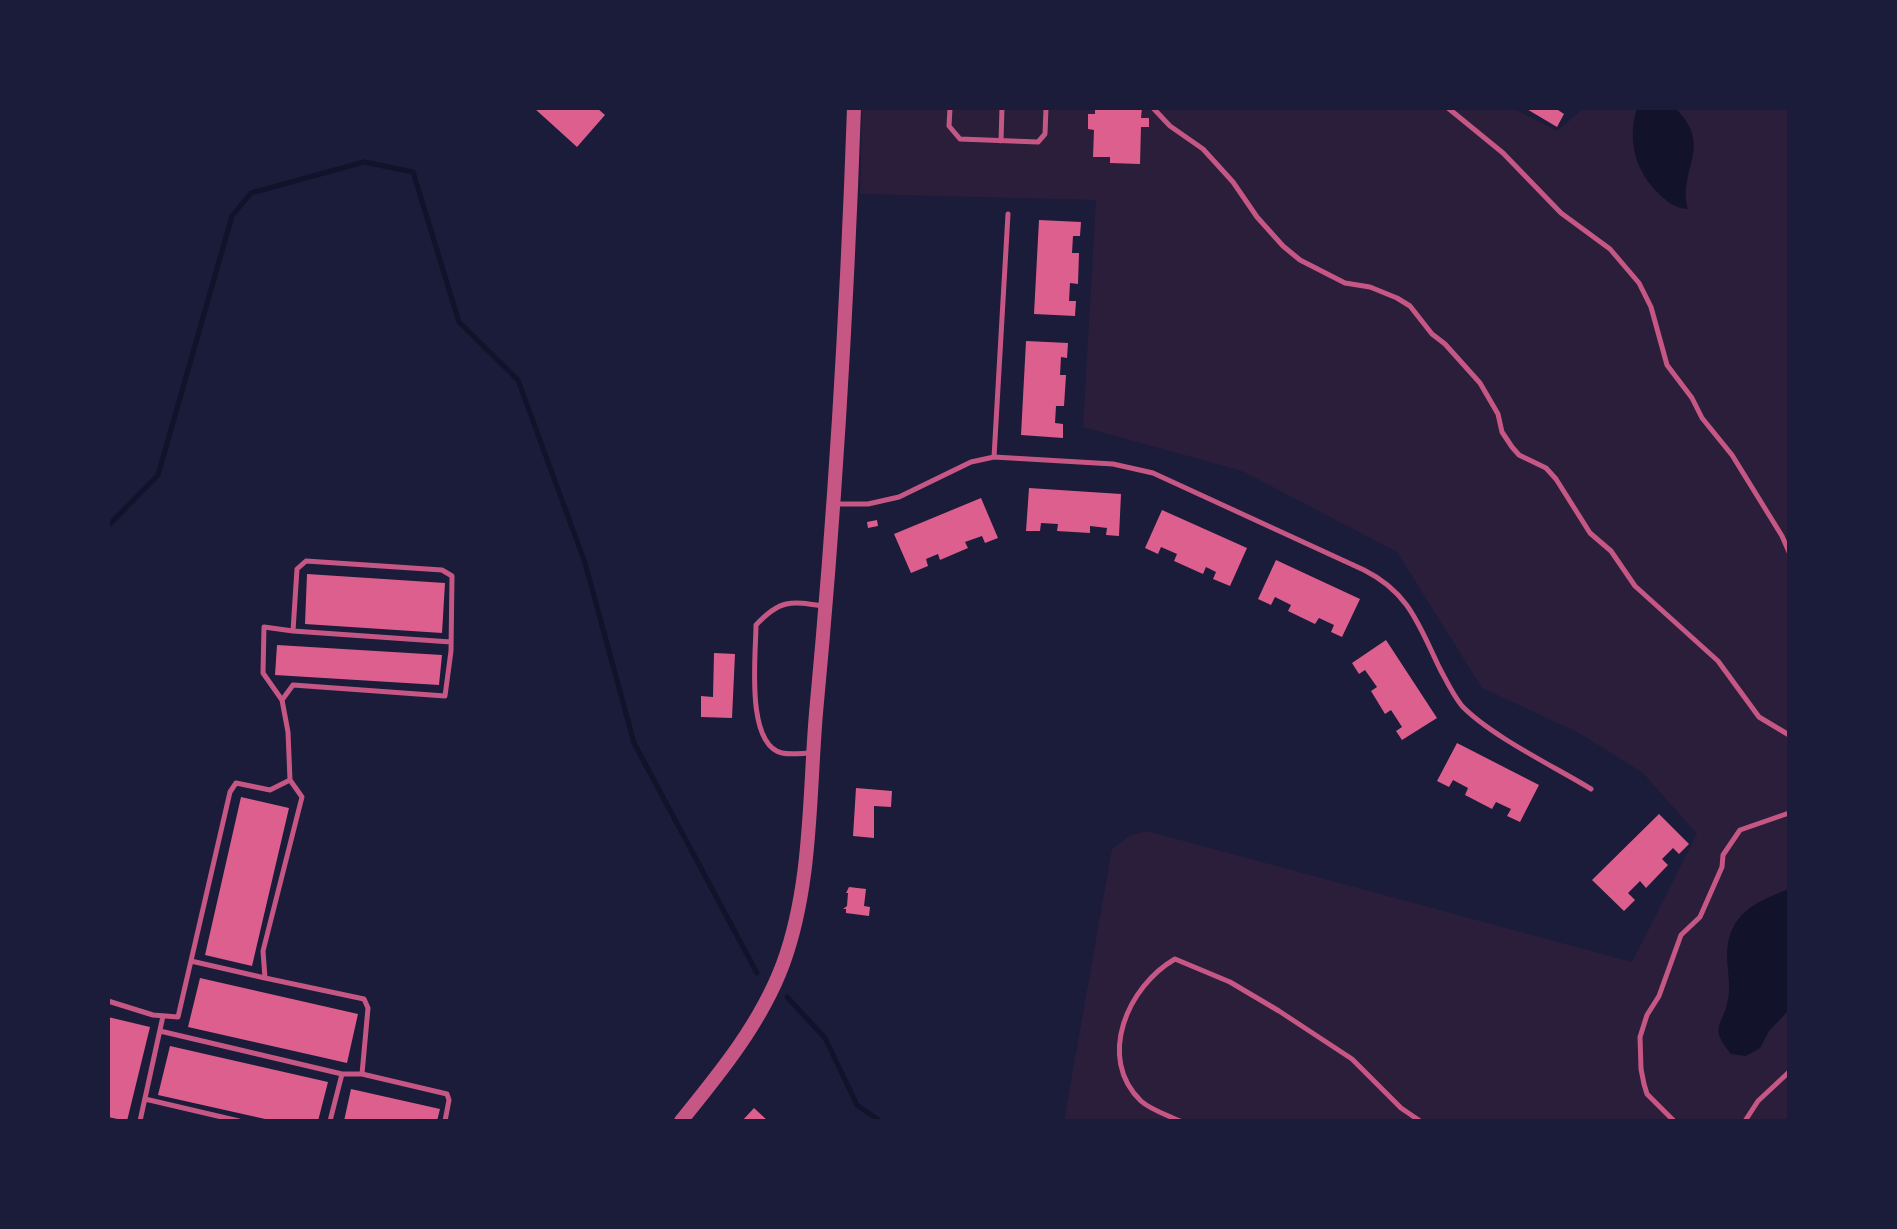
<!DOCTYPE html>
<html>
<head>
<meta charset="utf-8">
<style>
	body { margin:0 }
	#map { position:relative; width:1897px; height:1229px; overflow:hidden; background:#1b1b3a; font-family:"Varela Round",sans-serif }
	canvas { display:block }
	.frame { position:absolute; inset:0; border:110px solid #1b1b3a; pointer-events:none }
</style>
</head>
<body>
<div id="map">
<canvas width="1897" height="1229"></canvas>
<div class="frame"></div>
</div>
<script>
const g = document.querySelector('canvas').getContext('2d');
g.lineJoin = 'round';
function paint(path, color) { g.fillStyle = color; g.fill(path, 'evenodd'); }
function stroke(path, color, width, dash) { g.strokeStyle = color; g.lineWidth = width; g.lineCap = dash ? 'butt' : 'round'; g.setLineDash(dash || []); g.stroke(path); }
paint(new Path2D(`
	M862 108H1513L1557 131 1584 108H1789V1121H1064L1112 849 1131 835 1147 831 1632 962 1697 834 1643 773 1579 733 1482 688 1397 552 1242 471 1083 427 1096 200 860 194Z`), '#2a1e3b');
paint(new Path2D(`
	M1637 108H1675C1715 146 1677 170 1688 209 1675 208 1669 203 1660 195 1635 171 1627 141 1637 108Z
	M1789 889V1010L1769 1031 1760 1048 1746 1056 1731 1054C1708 1026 1723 1027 1728 999 1731 985 1727 969 1727 955 1728 914 1755 902 1789 889Z`), '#12122b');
stroke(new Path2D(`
	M108 526 158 475 232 216 251 193 364 162 413 172 459 322 518 380 585 563 634 743 757 973
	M787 997 825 1038 857 1105 880 1121`), '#12122b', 5);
paint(new Path2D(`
	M534 108H597L605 115 577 147Z
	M1095 108H1142L1141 118H1149V127H1141L1140 164 1110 163V157H1093L1094 130 1088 129V114H1095Z
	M1525 108H1559L1558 110 1564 114 1557 127Z
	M1039 220 1081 222 1080 236H1073L1072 253H1079L1078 284 1070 283 1069 301H1076L1075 316 1034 314Z
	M1026 341 1068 343 1067 358 1061 357 1060 375H1066L1064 406H1056L1055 423 1063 424V438L1021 435Z
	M1029 488 1121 494 1119 536 1106 535 1107 528 1090 526V533L1057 531 1058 524 1041 523 1040 531H1026Z
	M981 498 998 538 985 543 982 536 965 542 968 548 940 560 938 554 926 559 928 566 911 573 894 534Z
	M1162 510 1247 548 1230 586 1213 579 1216 572 1206 567 1203 574 1174 561 1177 554 1161 547 1158 554 1145 548Z
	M877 520 878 526 868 528 867 522Z
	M1276 560 1360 599 1342 637 1331 632 1334 625 1319 618 1315 624 1288 611 1291 605 1275 597 1271 605 1258 599Z
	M307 574 445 583 442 633 305 624Z
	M1386 640 1437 718 1402 740 1396 731 1402 727 1391 710 1385 714 1371 691 1377 687 1365 670 1359 674 1352 663Z
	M277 645 442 655 439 685 275 675Z
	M714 653 735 654 732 718 701 717V696L713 697Z
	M1457 743 1539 785 1520 822 1507 816 1511 809 1496 802 1492 809 1465 795 1468 788 1453 780 1449 787 1437 781Z
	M856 788 892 791 891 807 874 806V838L853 836Z
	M241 797 289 808 252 966 205 955Z
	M1659 814 1689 844 1679 854 1673 848 1662 859 1668 865 1646 888 1640 881 1628 893 1635 900 1624 911 1592 880Z
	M849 887 866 889 864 906 870 907 869 916 846 913V909H843L847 906 848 893H846Z
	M200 978 358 1014 347 1063 188 1027Z
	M108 1017 150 1027 127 1121 108 1117Z
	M170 1046 328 1082 318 1121H274L158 1095Z
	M351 1089 440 1109 437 1121H344Z
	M754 1108 768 1121H742Z`), '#dd5f8e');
stroke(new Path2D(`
	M950 108 949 126 960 139 1038 142 1045 134 1046 108
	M1153 108 1170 126 1203 149 1233 182 1257 217 1283 246 1300 260 1345 283 1370 287 1397 298 1410 306 1432 334 1445 344 1480 383 1498 414 1502 432 1512 447 1519 455 1546 468 1556 479 1590 533 1611 551 1635 586 1718 661 1759 717 1789 735
	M1448 108 1503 153 1561 213 1610 249 1639 283 1651 307 1667 365 1692 398 1702 418 1732 455 1782 536 1789 552
	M1001 141 1002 108
	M994 457 1008 214
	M836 504H868L899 497 971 462 994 457 1113 464 1153 473 1364 570C1410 593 1419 626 1440 669 1447 682 1453 695 1462 706 1491 736 1555 767 1591 789
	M293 631 451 642
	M282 700 293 685 445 696 451 651 452 576 442 570 306 561 297 569 293 631 264 627 263 673 282 700 288 732 290 780 302 797 263 951 265 978 364 999 368 1008 362 1074 447 1094 449 1100 445 1121
	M813 753C803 753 791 755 782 753 745 744 756 654 756 625 780 599 791 601 824 606
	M191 961 265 978
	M108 1001 153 1015 178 1017 230 792 236 783 270 790 290 780
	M160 1031 342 1074H362
	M145 1099 239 1121
	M140 1121 163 1016
	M330 1121 342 1074
	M1180 1121C1167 1115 1151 1110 1141 1101 1096 1058 1128 986 1175 959L1230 982 1279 1011 1352 1059 1401 1108 1420 1121
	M1674 1121 1647 1094 1644 1084 1641 1069 1640 1037 1647 1015 1659 996 1681 935 1700 917 1722 867 1723 855 1740 830 1789 813
	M1745 1121 1758 1101 1789 1072`), '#c65784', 5);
stroke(new Path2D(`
	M681 1121C720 1073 761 1023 783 964 812 885 809 796 816 713 835 512 847 310 854 108`), '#c65784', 14);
</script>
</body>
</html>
